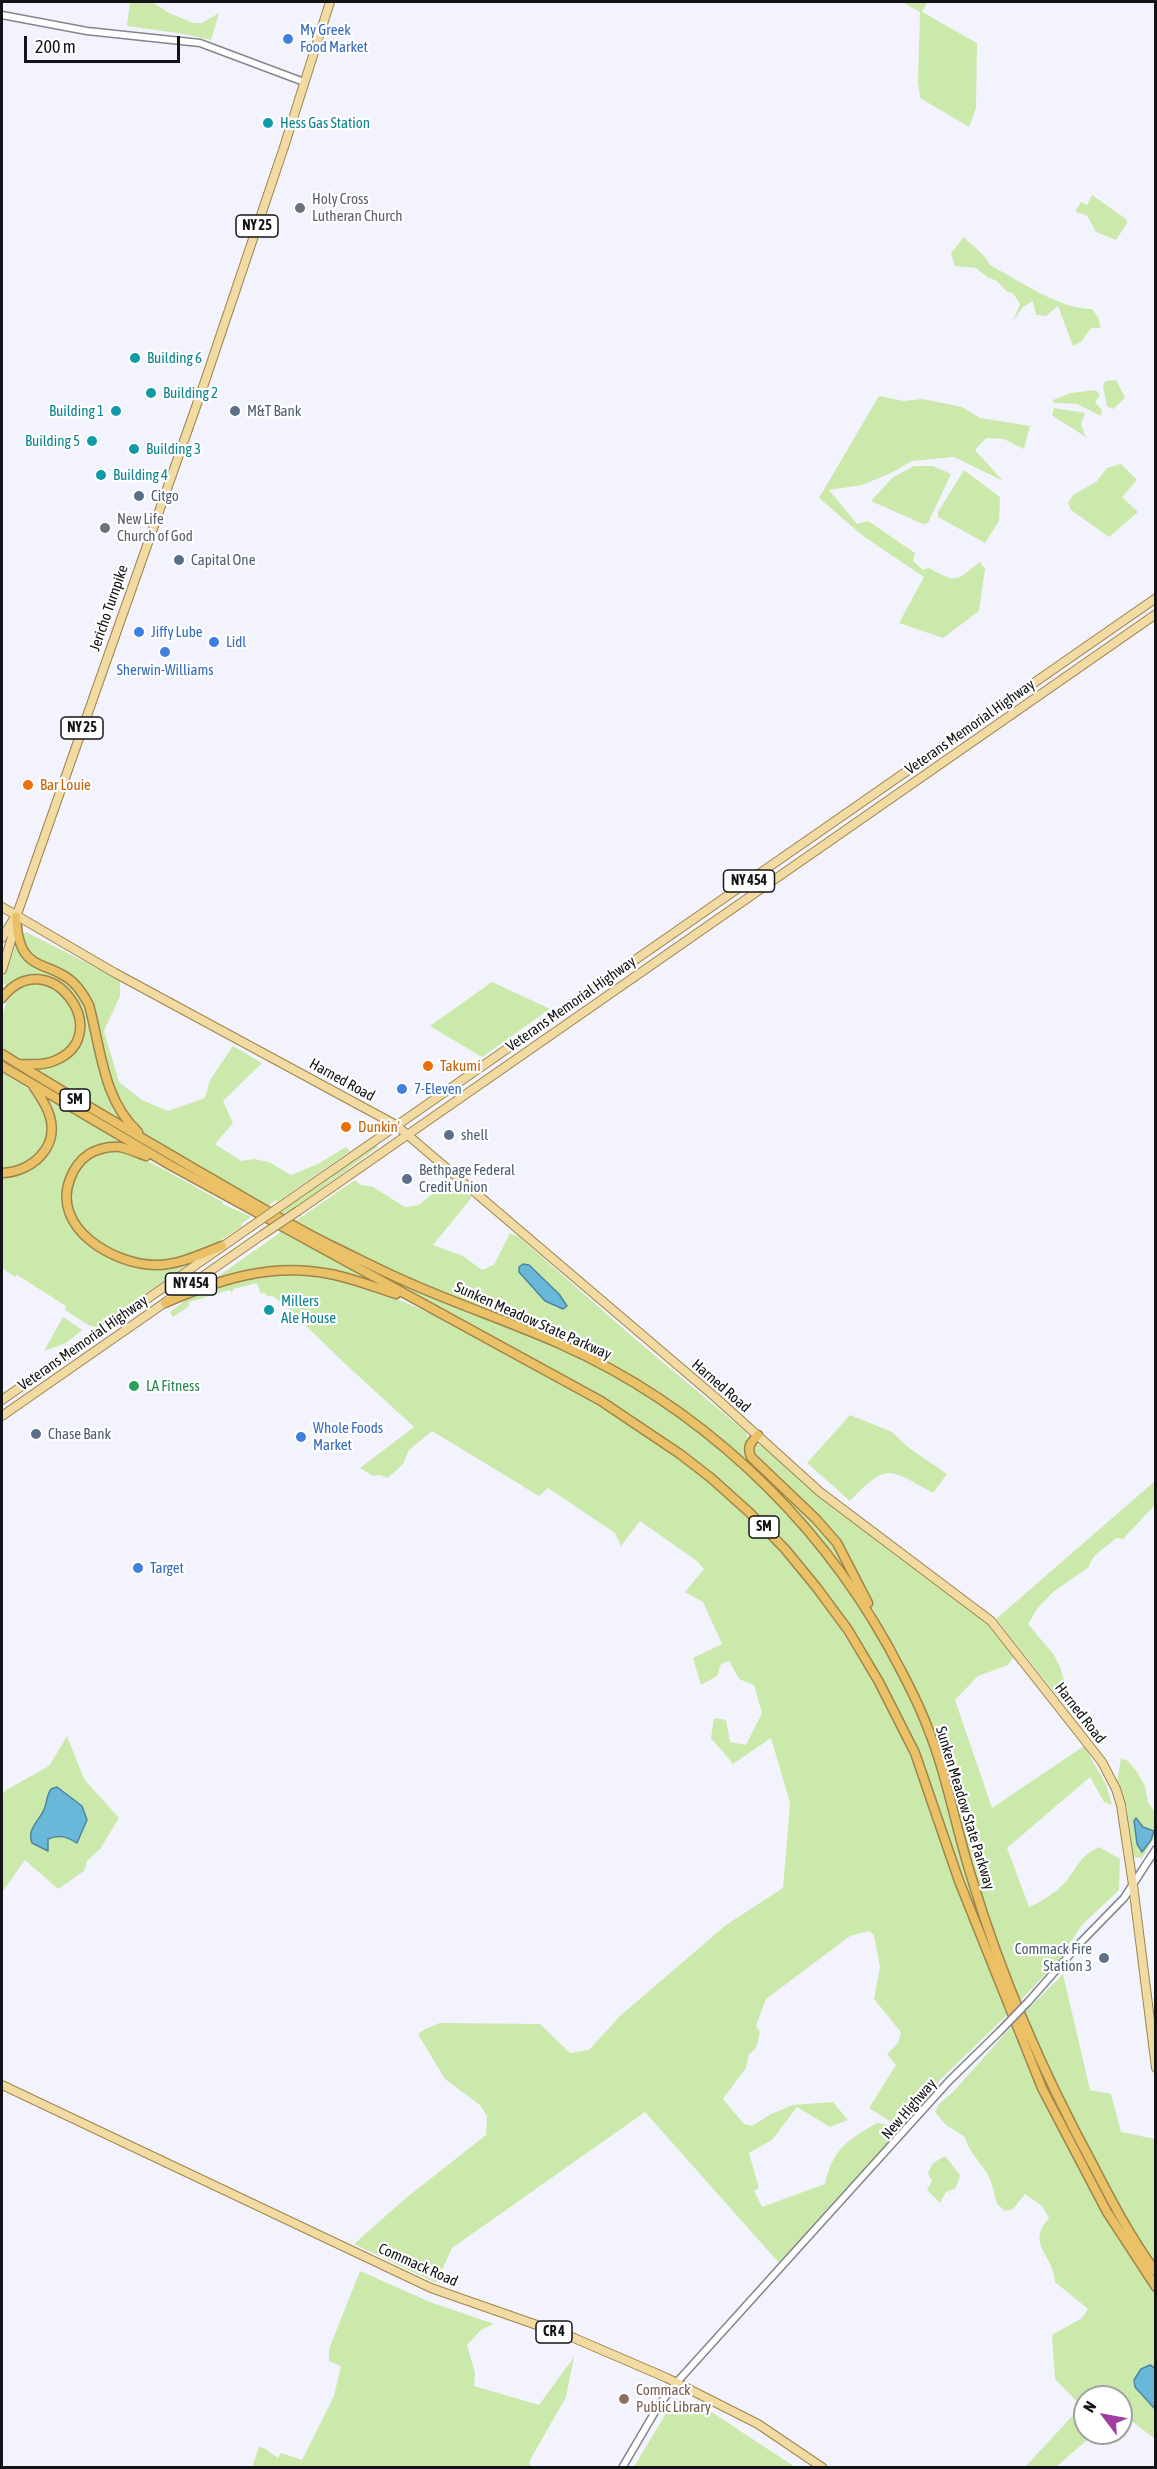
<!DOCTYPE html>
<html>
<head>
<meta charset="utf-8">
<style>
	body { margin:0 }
	#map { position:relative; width:1157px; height:2469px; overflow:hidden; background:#f2f3fd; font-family:"Asap Condensed",sans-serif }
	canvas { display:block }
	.frame { position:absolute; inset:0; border:3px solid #131417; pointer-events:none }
	.north { position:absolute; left:1073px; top:2385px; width:60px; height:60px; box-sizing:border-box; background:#fff; border:2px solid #a1a1a2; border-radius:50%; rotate:302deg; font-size:16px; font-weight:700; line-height:24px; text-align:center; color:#131417 }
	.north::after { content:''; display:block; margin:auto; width:21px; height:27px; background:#a23ca1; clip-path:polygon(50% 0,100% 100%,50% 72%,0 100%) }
	.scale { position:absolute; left:24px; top:36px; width:156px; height:27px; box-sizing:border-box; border:3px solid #131417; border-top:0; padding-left:8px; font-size:18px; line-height:21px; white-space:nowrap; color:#131417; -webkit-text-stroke:4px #fff; paint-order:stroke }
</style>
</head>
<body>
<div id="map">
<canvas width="1157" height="2469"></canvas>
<div class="frame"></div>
<div class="north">N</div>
<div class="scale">200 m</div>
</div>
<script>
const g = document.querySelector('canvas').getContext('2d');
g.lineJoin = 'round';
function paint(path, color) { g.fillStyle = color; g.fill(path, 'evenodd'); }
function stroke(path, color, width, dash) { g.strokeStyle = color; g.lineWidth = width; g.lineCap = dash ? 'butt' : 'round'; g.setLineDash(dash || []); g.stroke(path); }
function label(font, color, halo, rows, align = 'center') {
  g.font = font + ' "Asap Condensed",sans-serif'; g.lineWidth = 4.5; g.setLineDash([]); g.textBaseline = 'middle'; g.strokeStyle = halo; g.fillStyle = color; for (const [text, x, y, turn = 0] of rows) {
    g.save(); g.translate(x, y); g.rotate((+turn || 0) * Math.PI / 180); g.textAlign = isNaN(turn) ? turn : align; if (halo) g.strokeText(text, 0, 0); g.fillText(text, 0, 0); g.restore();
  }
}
paint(new Path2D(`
	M130 2H152L169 13 193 23H202L219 13 211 40 184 34 127 26Z
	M902 2H927L922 12 977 43 976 108 969 127 920 98 918 82 920 12Z
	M1092 195 1126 219 1127 223 1116 240 1096 232 1087 215 1075 212 1081 202 1087 205Z
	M964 237C973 247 984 253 990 265 1020 281 1059 309 1092 309L1099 319 1100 328H1091L1081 342 1073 346 1058 306 1046 316 1036 315 1033 301 1023 307 1013 321 1020 304 1013 293 1007 292 997 281 987 277 976 268 955 266 951 253Z
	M1116 380 1125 398 1113 409 1107 406 1103 387 1105 381Z
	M1095 390 1100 395 1095 402 1102 410 1101 416 1077 404 1054 403 1053 400 1071 393Z
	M879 396 904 401 923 399 962 407 980 418 1030 426 1024 449 1004 439 986 438 975 450 1003 481 954 457 912 461 889 474 862 485 829 490 857 524 868 521 915 553 913 561 923 570 929 568C958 584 955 581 980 562L985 569 979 611 943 638 899 623 924 577 863 536 819 498Z
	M1054 408 1085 413 1081 424 1086 438C1075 428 1063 424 1052 415Z
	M1121 464 1137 480 1122 497 1138 512 1109 537 1071 510 1068 503 1073 495 1096 482 1107 468Z
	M914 466H933L951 474 928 523 923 524 871 501 892 478Z
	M964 470 1000 497 999 521 985 543 938 517V512Z
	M26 932 120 980V996L104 1031 119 1082 142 1100 168 1111 205 1098 210 1080 233 1046 262 1063 223 1101 233 1123 215 1144 241 1161 254 1159 269 1162 291 1175 318 1164 346 1147 350 1151 277 1202 276 1200 265 1208 156 1142 141 1132 117 1101 85 991 27 951 23 942 25 939 23 935Z
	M17 940 20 952 71 983 87 1007 107 1088 129 1128 23 1066C57 1072 61 1057 80 1033L67 990 23 979 7 987 2 982Z
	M33 982C94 990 86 1069 26 1062 18 1061 8 1052 2 1047 2 1011 0 995 33 982Z
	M492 982 550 1009 482 1057 430 1026Z
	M2 1073C16 1081 34 1090 42 1104 51 1120 50 1144 37 1157 28 1166 13 1168 2 1170Z
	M42 1096 134 1149 98 1148 69 1172 63 1187V1203L75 1229 132 1265 192 1261 97 1327 90 1326 65 1310 66 1306 17 1275 15 1277 2 1268V1175C21 1178 51 1162 52 1139 52 1126 45 1109 42 1096Z
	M376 1145 378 1147 284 1216 277 1213Z
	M119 1150 137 1155 223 1202V1204L251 1217 241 1224 242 1226C218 1243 189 1261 159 1263 127 1264 84 1242 71 1212 68 1203 70 1194 72 1185 80 1159 92 1152 119 1150Z
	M355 1180 361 1185 373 1187 405 1207 419 1205 444 1184 452 1183 472 1197 433 1245 463 1256 482 1270 494 1265 510 1233 519 1237 634 1338 747 1433 746 1457 743 1459C697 1419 647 1383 594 1355 548 1331 499 1315 451 1296 397 1275 346 1249 294 1222ZM529 1265 559 1294 567 1306 563 1309 555 1307Z
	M281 1232 387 1288 275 1267 247 1271 214 1279Z
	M353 1261C432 1293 517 1323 592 1364 751 1449 860 1574 928 1740 949 1791 961 1846 975 1899L971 1900 914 1748 892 1698 802 1564 676 1447 633 1416 509 1346 352 1262Z
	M276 1272 332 1277 379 1291 434 1315 638 1428 716 1487 764 1533 823 1601 884 1700 913 1763 1007 2015 938 2082V2086L906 2125H896L869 2108 896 2065 887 2054 898 2043 901 2032 874 1999 880 1967 874 1935 869 1931 850 1936 766 1999 756 2026 760 2032C757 2042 759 2048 749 2054L746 2068 723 2099 744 2124 752 2126 771 2114 793 2105 833 2102 848 2120 830 2127 797 2107 772 2140 749 2153 759 2188 754 2191 762 2207 825 2184C833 2148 848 2140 877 2123 885 2122 892 2128 894 2135L891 2143 779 2263 645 2112 452 2248 436 2283 354 2244 406 2198 486 2135 487 2116 480 2105 445 2079 418 2034 427 2028 440 2023 540 2024 570 2053 589 2050 620 2016 726 1925 783 1888 790 1803 771 1738 733 1764 711 1738 714 1718 726 1720 730 1742 746 1745 762 1713 754 1685 739 1679 729 1661 721 1664 717 1676 701 1685 693 1658 722 1644 703 1602 685 1592 704 1569 697 1561 640 1521 621 1546 615 1533 548 1488 539 1496 432 1431 409 1450 403 1464 388 1478 379 1475 373 1476 360 1468 414 1427 339 1358 289 1309 273 1296H267L264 1292 261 1294 257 1283 233 1289 232 1294 230 1290 189 1302V1306L173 1317 170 1312 194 1294 216 1286Z
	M63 1317 82 1330 66 1343 44 1351Z
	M850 1415 892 1432 909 1448 947 1474 933 1493C890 1470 888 1461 850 1501L807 1463Z
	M755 1444 762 1445 894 1554 985 1620 1015 1655 1008 1665 978 1676 955 1700 992 1808 1084 1746 1106 1784 1112 1805 1104 1802 1090 1777 1007 1848 1029 1907C1043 1901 1057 1892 1067 1880 1079 1865 1080 1856 1099 1847L1120 1859 1119 1890 1082 1925 1058 1961 1018 2003 985 1912 953 1790 939 1746 903 1661 865 1595 843 1548 754 1456 753 1446Z
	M762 1474 826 1534 838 1551 855 1585 814 1534 815 1532 761 1475Z
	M1155 1481V1505L1123 1539 1116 1538C1107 1547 1092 1554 1089 1567L1053 1592 1037 1609 1028 1624 1054 1655 1060 1667 1069 1698 1087 1720 1084 1729 996 1619Z
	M67 1736 84 1779 119 1818 100 1849 87 1861 84 1871 58 1889 25 1860 3 1891 2 1890V1795L6 1790 49 1766Z
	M1121 1758 1128 1761 1137 1772 1145 1786 1148 1802 1155 1813V1837L1142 1858 1133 1857 1127 1807 1117 1783Z
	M1063 1974 1090 2090 1111 2094 1121 2132 1155 2139V2264C1103 2186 1063 2101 1022 2015Z
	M1012 2026 1024 2058 1084 2176 1155 2294V2439L1125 2416 1121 2417V2397H1085V2433H1095L1056 2467H1025L1075 2413 1080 2405 1055 2379 1052 2335 1082 2318 1088 2309 1055 2282C1054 2254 1025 2245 1049 2218L1042 2206 1025 2194 1013 2209 1005 2211 997 2204C994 2193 993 2185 988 2175 980 2161 969 2153 965 2137L946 2125 935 2112 939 2104 953 2092Z
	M945 2156 960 2175 956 2188 946 2192 940 2203 927 2190 932 2181 928 2173 933 2163Z
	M360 2271 430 2302 494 2324 481 2330 467 2345 475 2373 474 2386 539 2405 574 2357 566 2397 529 2462 531 2467H252L259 2447 264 2448 278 2458 281 2453 302 2460 334 2396 341 2366 329 2361V2349Z
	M675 2398 713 2413 795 2467H634Z`), '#cbe9ab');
const water = new Path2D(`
	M523 1264 529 1265 559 1294 567 1306 563 1309 545 1301 519 1272V1267Z
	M57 1787 82 1806 87 1820 77 1843C67 1837 60 1834 48 1839V1851L32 1843C26 1828 41 1820 45 1807 47 1800 47 1795 51 1789Z
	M1136 1818 1143 1827 1154 1831 1151 1840 1142 1852 1137 1844 1134 1821Z
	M1150 2365 1155 2368V2409L1135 2387 1134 2380 1141 2369Z`);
paint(water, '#69b7d9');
stroke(water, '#4f869f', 1.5);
const minor = new Path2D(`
	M2 15 87 31 200 43 304 82
	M1028 2002 1080 1943 1124 1898 1156 1849
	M622 2468 659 2405 677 2382 949 2081 1000 2031`);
const major = new Path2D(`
	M2 907 115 973 396 1125 715 1397 820 1492 991 1621 1102 1762 1116 1789 1121 1805 1133 1885 1156 2068
	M2 938 13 920
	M2 970 12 937 16 917 204 384 284 147 330 2
	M288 1201 1156 598
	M298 1211 1156 614
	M2 1400 249 1228
	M2 1416 262 1235
	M2 2085 431 2288 574 2338 667 2378 758 2424 823 2468`);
const highway = new Path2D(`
	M16 917C17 929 18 943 25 953 33 965 49 967 61 974 75 981 82 992 89 1005 101 1049 103 1100 138 1132
	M2 998C48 939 119 1035 54 1061 43 1066 30 1064 18 1064
	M2 1054C67 1095 134 1133 200 1172 244 1197 287 1224 332 1246 353 1256 374 1267 396 1277 450 1302 506 1320 560 1344 698 1405 815 1515 888 1646 902 1672 917 1699 927 1726 947 1775 956 1829 972 1879 1002 1979 1043 2073 1093 2165 1112 2202 1131 2238 1156 2272
	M2 1066 170 1165 601 1401 680 1454 711 1478 750 1513 785 1549 817 1588 848 1630 879 1682 915 1753 959 1881 1042 2088 1107 2212 1156 2287
	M146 1156C138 1153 129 1149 120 1147 110 1146 98 1149 89 1154 80 1160 74 1168 70 1179 51 1228 114 1265 156 1265 179 1265 201 1254 222 1246
	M2 1173C30 1172 59 1149 50 1117 47 1105 39 1095 32 1084
	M165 1303C218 1280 271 1262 330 1274 352 1278 374 1287 396 1294
	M758 1435C750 1443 747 1447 751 1457L816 1519 837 1543 868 1603`);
stroke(minor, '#84848d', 9);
stroke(major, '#9f844a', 10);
stroke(highway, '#9f844a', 11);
stroke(minor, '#fff', 6);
stroke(major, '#f2daa3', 8);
stroke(highway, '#eac166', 8);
const minorBridge = new Path2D(`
	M1000 2031 1028 2002`);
const majorBridge = new Path2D(`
	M249 1228 288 1201
	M262 1235 298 1211`);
stroke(minorBridge, '#84848d', 9, []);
stroke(majorBridge, '#9f844a', 10, []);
stroke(minorBridge, '#fff', 6);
stroke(majorBridge, '#f2daa3', 8);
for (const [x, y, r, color] of [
	[288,39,6,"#3f7fe0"],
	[268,123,6,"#0f9aa8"],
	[300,208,6,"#6b7280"],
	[135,358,6,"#0f9aa8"],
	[151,393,6,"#0f9aa8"],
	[116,411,6,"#0f9aa8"],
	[235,411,6,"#5c6f8a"],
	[92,441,6,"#0f9aa8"],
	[134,449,6,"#0f9aa8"],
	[101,475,6,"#0f9aa8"],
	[139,496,6,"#5c6f8a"],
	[105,528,6,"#6b7280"],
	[179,560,6,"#5c6f8a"],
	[139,632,6,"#3f7fe0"],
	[214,642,6,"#3f7fe0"],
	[165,652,6,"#3f7fe0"],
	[28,785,6,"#e8710a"],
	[428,1066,6,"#e8710a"],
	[402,1089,6,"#3f7fe0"],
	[346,1127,6,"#e8710a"],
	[449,1135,6,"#5c6f8a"],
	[407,1179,6,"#5c6f8a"],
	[269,1310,6,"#0f9aa8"],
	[134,1386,6,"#2e9e5b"],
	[36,1434,6,"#5c6f8a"],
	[301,1437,6,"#3f7fe0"],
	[138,1568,6,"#3f7fe0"],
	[1104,1958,6,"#5c6f8a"],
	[624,2399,6,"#8d6e63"]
]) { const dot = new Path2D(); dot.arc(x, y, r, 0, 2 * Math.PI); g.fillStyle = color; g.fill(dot); stroke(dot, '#fff', 2); }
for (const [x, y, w] of [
	[257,226,42],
	[82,728,42],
	[749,881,51],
	[75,1100,30],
	[191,1284,51],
	[764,1527,30],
	[554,2332,36]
]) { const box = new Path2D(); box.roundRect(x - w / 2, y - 11, w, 22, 4.5); g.fillStyle = '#fff'; g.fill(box); stroke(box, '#131417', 1.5); }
label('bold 14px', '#131417', null, [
	["NY 25",257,226],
	["NY 25",82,728],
	["NY 454",749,881],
	["SM",75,1100],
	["NY 454",191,1284],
	["SM",764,1527],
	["CR 4",554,2332]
]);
label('15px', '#366cbe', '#fff', [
	["My Greek",300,30],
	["Food Market",300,47],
	["Jiffy Lube",151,632],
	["Lidl",226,642],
	["Sherwin-Williams",165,670,"center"],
	["7-Eleven",414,1089],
	["Whole Foods",313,1428],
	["Market",313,1445],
	["Target",150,1568]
], 'left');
label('15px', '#0d838f', '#fff', [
	["Hess Gas Station",280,123],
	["Building 6",147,358],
	["Building 2",163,393],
	["Building 1",104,411,"right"],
	["Building 5",80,441,"right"],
	["Building 3",146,449],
	["Building 4",113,475],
	["Millers",281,1301],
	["Ale House",281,1318]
], 'left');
label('15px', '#5b616d', '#fff', [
	["Holy Cross",312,199],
	["Lutheran Church",312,216],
	["New Life",117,519],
	["Church of God",117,536]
], 'left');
label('15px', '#4e5e75', '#fff', [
	["M&T Bank",247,411],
	["Citgo",151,496],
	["Capital One",191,560],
	["shell",461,1135],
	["Bethpage Federal",419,1170],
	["Credit Union",419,1187],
	["Chase Bank",48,1434],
	["Commack Fire",1092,1949,"right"],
	["Station 3",1092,1966,"right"]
], 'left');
label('15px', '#131417', '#fff', [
	["Jericho Turnpike",109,608,-71],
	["Veterans Memorial Highway",970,727,-35],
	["Veterans Memorial Highway",571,1004,-35],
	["Harned Road",342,1080,29],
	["Sunken Meadow State Parkway",533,1321,24],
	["Veterans Memorial Highway",83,1343,-35],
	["Harned Road",721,1386,41],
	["Harned Road",1080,1713,52],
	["Sunken Meadow State Parkway",965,1808,73],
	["New Highway",909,2109,-49],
	["Commack Road",418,2265,24]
]);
label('15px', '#c56008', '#fff', [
	["Bar Louie",40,785],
	["Takumi",440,1066],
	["Dunkin'",358,1127]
], 'left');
label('15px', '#27864d', '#fff', [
	["LA Fitness",146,1386]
], 'left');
label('15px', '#785e54', '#fff', [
	["Commack",636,2390],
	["Public Library",636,2407]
], 'left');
</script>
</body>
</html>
